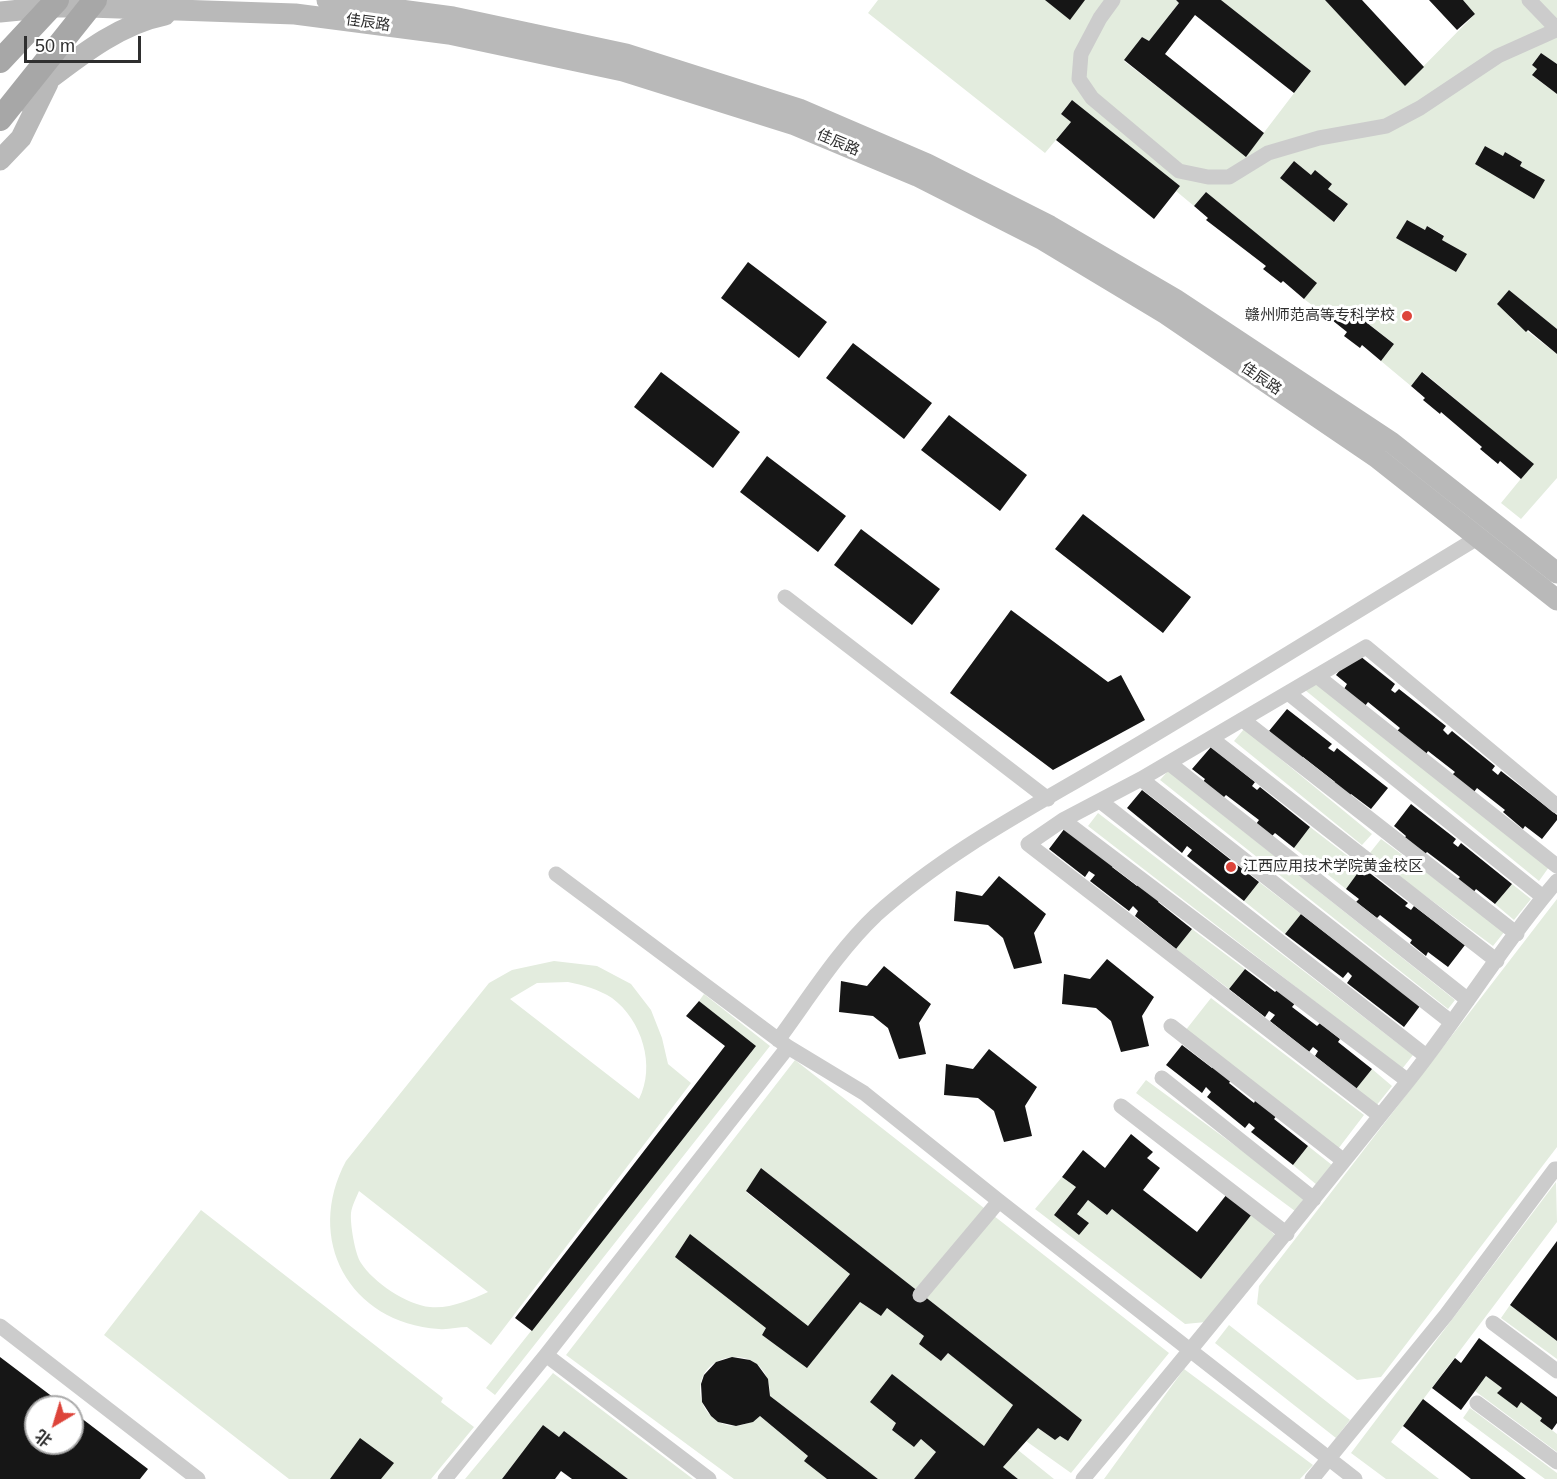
<!DOCTYPE html>
<html>
<head>
<meta charset="utf-8">
<style>
	body { margin:0 }
	#map { position:relative; width:1557px; height:1479px; overflow:hidden; background:#fff; font-family:Helvetica,"Noto Sans SC",sans-serif }
	canvas { display:block }
	.north { position:absolute; left:24px; top:1395px; width:60px; height:60px; box-sizing:border-box; background:#fff; border:2px solid #acacac; border-radius:50%; rotate:218deg; font-size:16px; font-weight:700; line-height:24px; text-align:center; color:#2f2f2f }
	.north::after { content:''; display:block; margin:auto; width:21px; height:27px; background:#dd443a; clip-path:polygon(50% 0,100% 100%,50% 72%,0 100%) }
	.scale { position:absolute; left:24px; top:36px; width:117px; height:27px; box-sizing:border-box; border:3px solid #2f2f2f; border-top:0; padding-left:8px; font-size:18px; line-height:21px; white-space:nowrap; color:#2f2f2f; -webkit-text-stroke:4px #fff; paint-order:stroke }
</style>
</head>
<body>
<div id="map">
<canvas width="1557" height="1479"></canvas>
<div class="north">北</div>
<div class="scale">50 m</div>
</div>
<script>
const g = document.querySelector('canvas').getContext('2d');
g.lineJoin = 'round';
function paint(path, color) { g.fillStyle = color; g.fill(path, 'evenodd'); }
function stroke(path, color, width, dash) { g.strokeStyle = color; g.lineWidth = width; g.lineCap = dash ? 'butt' : 'round'; g.setLineDash(dash || []); g.stroke(path); }
function label(font, color, halo, rows, align = 'center') {
  g.font = font + ' Helvetica,"Noto Sans SC",sans-serif'; g.lineWidth = 6; g.setLineDash([]); g.textBaseline = 'middle'; g.strokeStyle = halo; g.fillStyle = color; for (const [text, x, y, turn = 0] of rows) {
    g.save(); g.translate(x, y); g.rotate((+turn || 0) * Math.PI / 180); g.textAlign = isNaN(turn) ? turn : align; if (halo) g.strokeText(text, 0, 0); g.fillText(text, 0, 0); g.restore();
  }
}
paint(new Path2D(`
	M878 0H1176L1179 3 1149 41 1142 37 1124 61 1246 156 1311 71 1221 0H1325L1405 85 1475 14 1463 0H1557V64L1541 53 1532 65 1537 69 1533 76 1557 94V329L1509 290 1512 316 1510 318 1557 354V478L1521 519 1501 503 1533 464 1423 372 1411 386 1381 361 1394 344 1345 305 1332 320 1304 299 1316 283 1206 192 1194 206 1176 191 1180 186 1072 100 1061 114 1071 122 1045 153 868 13ZM1485 146 1503 156 1505 152 1522 162 1520 166 1534 198 1475 164ZM1294 161 1311 175 1315 170 1332 184 1328 189 1348 204 1335 222 1280 178ZM1407 220 1425 230 1427 226 1444 235 1442 240 1466 254 1456 272 1397 238Z
	M1317 683 1549 867 1539 881 1305 690Z
	M1244 729 1372 834 1362 845 1234 741Z
	M1168 771 1455 1000 1448 1009 1160 780Z
	M1098 813 1413 1055 1402 1069 1088 826Z
	M1310 827 1362 867 1346 889 1294 848Z
	M1381 839 1505 931 1493 946 1369 854Z
	M1259 882 1301 914 1285 934 1244 901Z
	M1512 884 1531 899 1514 920 1495 904Z
	M1557 899V1147L1381 1377 1357 1380 1257 1304 1259 1286Z
	M1192 929 1245 969 1229 989 1176 949Z
	M554 961 597 966 631 984 651 1010 662 1038 668 1064 691 1083 491 1345 467 1327C458 1327 448 1330 439 1329 349 1323 304 1239 346 1161L489 983 512 970ZM568 982C583 985 598 989 612 998 642 1020 656 1066 639 1099L510 999 537 983ZM359 1191 488 1292C470 1300 450 1309 430 1307 407 1305 373 1282 361 1263 355 1254 350 1224 351 1213 352 1206 356 1198 359 1191Z
	M704 994 770 1046 495 1395 486 1388 755 1047 699 1001Z
	M1211 998 1364 1115 1338 1149 1185 1031Z
	M795 1060 1169 1353 1071 1473 1026 1441 1038 1428 1055 1440 1060 1436 1068 1441 1082 1420 761 1168 746 1192 850 1274 808 1326 766 1328 762 1335 807 1367 860 1302 881 1316 887 1308 924 1336 919 1344 941 1361 948 1353 1013 1405 984 1446 896 1423 892 1430 914 1447 921 1439 936 1452 914 1479H878L770 1396C771 1339 691 1349 701 1398 703 1409 711 1418 721 1423 735 1429 748 1425 760 1416L808 1456 827 1479H734L566 1355Z
	M1372 1069 1392 1086 1376 1106 1356 1089Z
	M1146 1080 1305 1197 1295 1211 1136 1093Z
	M1308 1146 1332 1165 1317 1185 1293 1165Z
	M1062 1177 1076 1187 1054 1215 1089 1223 1077 1214 1088 1200 1107 1215 1112 1209 1201 1279 1252 1214 1276 1236 1206 1322 1185 1324 1035 1209Z
	M1556 1182 1557 1222 1391 1442 1439 1479H1386L1351 1453Z
	M201 1210 443 1398 441 1402 474 1427 431 1479H289L104 1335Z
	M1510 1305 1557 1341V1359L1501 1318Z
	M1229 1325 1350 1420 1336 1438 1215 1343Z
	M1184 1369 1313 1465 1300 1479H1104Z
	M553 1373 693 1479H628L564 1431 559 1437 543 1425 502 1479H465Z
	M1486 1376 1502 1388 1498 1393 1521 1402 1542 1418 1540 1421 1557 1434V1452L1475 1391Z
	M1470 1408 1557 1473V1479H1545L1463 1418Z
	M1018 1450 1054 1479H1018L1003 1467Z`), '#e3ecde');
paint(new Path2D(`
	M1045 0H1085L1070 20Z
	M1176 0H1221L1311 71 1294 93 1195 15 1165 54 1264 133 1246 157 1124 60 1142 37 1149 41 1179 3Z
	M1325 0H1362L1424 67 1405 86Z
	M1429 0H1463L1475 14 1457 30Z
	M1541 53 1557 64V94L1532 75 1537 69 1532 65Z
	M1072 100 1180 186 1154 219 1056 140 1071 122 1061 114Z
	M1485 146 1503 156 1505 152 1522 162 1520 166 1545 180 1534 199 1475 164Z
	M1294 161 1311 175 1315 170 1332 184 1328 189 1348 204 1334 222 1280 178Z
	M1206 192 1317 283 1304 299 1283 281 1281 283 1263 269 1266 266 1206 220 1208 218 1194 206Z
	M1407 220 1425 230 1427 226 1444 236 1442 240 1467 254 1456 272 1396 238Z
	M748 262 827 322 799 358 721 298Z
	M1509 290 1557 329V354L1528 330 1526 332 1497 304Z
	M1344 305 1394 344 1381 361 1362 345 1360 348 1344 336 1347 332 1332 320Z
	M853 343 932 403 904 439 826 378Z
	M661 372 740 432 713 468 634 407Z
	M1422 372 1534 464 1521 479 1500 461 1498 464 1480 449 1482 447 1441 412 1440 414 1423 400 1425 398 1411 386Z
	M949 415 1027 475 1000 511 921 450Z
	M767 456 846 516 818 552 740 492Z
	M1083 514 1191 597 1163 633 1055 549Z
	M861 529 940 589 912 625 834 565Z
	M1011 610 1108 682 1121 675 1145 720 1053 770 950 693Z
	M1355 652 1395 684 1391 690 1395 693 1399 689 1446 726 1443 730 1448 735 1452 731 1495 766 1492 770 1498 775 1501 771 1557 815V820L1542 839 1525 826 1523 829 1503 812 1505 810 1477 788 1474 792 1452 775 1455 772 1428 751 1426 754 1397 731 1400 728 1368 702 1365 706 1344 689 1347 684 1336 675Z
	M1287 709 1332 744 1328 748 1334 752 1337 748 1388 788 1371 809 1351 794 1348 798 1333 785 1335 782 1303 757 1300 760 1269 731Z
	M1211 747 1255 782 1252 786 1257 790 1260 787 1310 827 1294 848 1275 833 1272 836 1256 824 1259 820 1226 795 1223 798 1203 782 1205 779 1192 769Z
	M1142 790 1259 882 1244 901 1187 856 1192 850 1187 846 1182 853 1127 808Z
	M1411 804 1456 839 1453 843 1458 847 1461 843 1512 884 1495 904 1476 889 1473 893 1457 880 1460 877 1427 852 1424 855 1404 839 1406 836 1394 826Z
	M1065 828 1116 862 1112 867 1137 886 1140 883 1160 899 1158 902 1192 929 1176 949 1135 916 1138 911 1133 906 1129 911 1090 881 1095 875 1089 871 1085 877 1049 849Z
	M1362 867 1408 903 1405 906 1411 910 1414 906 1465 945 1448 967 1428 952 1426 956 1410 943 1412 940 1380 915 1377 918 1356 902 1359 899 1346 889Z
	M999 876 1046 914 1034 933 1042 963 1014 969 1003 938 988 925 954 921 956 891 982 896Z
	M1301 914 1420 1006 1404 1027 1347 983 1352 976 1348 972 1343 978 1285 934Z
	M1107 959 1154 997 1142 1016 1149 1046 1121 1052 1111 1021 1096 1008 1062 1004 1064 974 1090 979Z
	M884 966 931 1004 919 1023 926 1054 899 1059 888 1028 873 1016 839 1012 841 981 867 986Z
	M1245 969 1275 992 1278 989 1296 1002 1292 1007 1317 1026 1320 1023 1340 1039 1338 1042 1372 1069 1356 1089 1315 1056 1318 1051 1313 1047 1309 1052 1270 1021 1275 1015 1269 1011 1265 1017 1229 989Z
	M699 1001 756 1046 532 1331 515 1318 725 1046 686 1016Z
	M1182 1045 1212 1068 1215 1065 1232 1079 1229 1083 1254 1103 1256 1099 1277 1115 1274 1119 1308 1146 1293 1165 1251 1132 1255 1128 1249 1123 1245 1128 1207 1097 1211 1092 1206 1087 1202 1093 1166 1065Z
	M989 1049 1037 1087 1025 1106 1032 1136 1004 1142 994 1111 978 1098 944 1095 946 1064 973 1069Z
	M1131 1134 1153 1152 1147 1158 1160 1168 1143 1190 1197 1232 1227 1194 1252 1214 1201 1279 1112 1209 1107 1215 1088 1200 1077 1214 1089 1223 1079 1235 1054 1215 1076 1187 1062 1177 1083 1150 1105 1168Z
	M761 1168 1082 1420 1068 1441 1060 1436 1055 1440 1038 1428 1003 1467 1018 1479H914L936 1452 921 1439 914 1447 892 1430 896 1423 870 1402 892 1374 984 1446 1013 1405 948 1353 941 1361 919 1344 924 1336 887 1308 881 1316 860 1302 807 1368 762 1335 766 1328 675 1257 690 1234 808 1326 850 1274 746 1191Z
	M1557 1241V1341L1510 1305Z
	M1479 1338 1557 1397V1423L1552 1430 1540 1421 1542 1418 1521 1402 1517 1408 1497 1393 1502 1388 1486 1376 1461 1410 1432 1388 1455 1358 1461 1363Z
	M0 1357 66 1407H36V1443H72V1411L148 1469 140 1479H0Z
	M732 1357 750 1360 757 1364 768 1379 770 1396 878 1479H827L804 1461 808 1456 760 1416 753 1422 736 1426 718 1422 711 1416 702 1402 701 1384 704 1375 716 1362Z
	M1423 1399 1526 1479H1471L1403 1426Z
	M543 1425 559 1437 564 1431 628 1479H572L561 1471 555 1479H502Z
	M360 1438 394 1463 381 1479H330Z`), '#161616');
stroke(new Path2D(`
	M1113 0 1100 18 1081 54 1079 79 1092 98 1179 171 1208 177H1229L1268 153 1319 138 1386 126 1420 108 1498 56 1556 30
	M1529 0 1557 29
	M785 597 1048 799
	M1317 676 1557 866
	M1288 693 1543 897
	M1243 720 1517 934
	M1212 739 1497 961
	M1169 763 1468 1000
	M1141 779 1451 1022
	M1100 801 1426 1056
	M1063 820 1408 1081
	M556 874 788 1047 864 1093 999 1201 1355 1479
	M1171 1026 1344 1161
	M778 1040C809 998 838 951 876 915 949 849 1039 804 1122 754 1242 683 1360 609 1479 537
	M1162 1078 1314 1199
	M1121 1106 1287 1234
	M1379 1115 1028 844 1063 820 1141 779 1366 647 1557 806
	M920 1295 999 1201
	M1493 1323 1557 1371
	M0 1326 198 1479
	M546 1355 709 1479
	M1477 1403 1557 1462
	M445 1479 546 1355 788 1047
	M1083 1479C1193 1348 1301 1215 1408 1081 1460 1016 1503 944 1557 881
	M1312 1479 1446 1315 1555 1169H1557`), '#ccc', 15);
stroke(new Path2D(`
	M327 0 453 17 626 54 799 109 927 164 1050 226 1175 299 1391 442 1557 573
	M0 12 51 7H89L295 14 449 34 623 71 795 125 917 176 1043 240 1166 314 1376 457 1557 600
	M20 101C65 69 110 26 165 15
	M0 160 21 138 48 83`), '#b9b9b9', 21);
stroke(new Path2D(`
	M0 61 57 0
	M0 119 95 0`), '#a7a7a7', 24);
for (const [x, y, r, color] of [
	[1407,316,6,"#dd443a"],
	[1231,867,6,"#dd443a"]
]) { const dot = new Path2D(); dot.arc(x, y, r, 0, 2 * Math.PI); g.fillStyle = color; g.fill(dot); stroke(dot, '#fff', 2); }
label('15px', '#2f2f2f', '#fff', [
	["佳辰路",368,23,8],
	["佳辰路",838,143,23],
	["佳辰路",1261,379,34]
]);
label('15px', '#2f2f2f', '#fff', [
	["赣州师范高等专科学校",1395,316],
	["江西应用技术学院黄金校区",1243,867,"left"]
], 'right');
</script>
</body>
</html>
